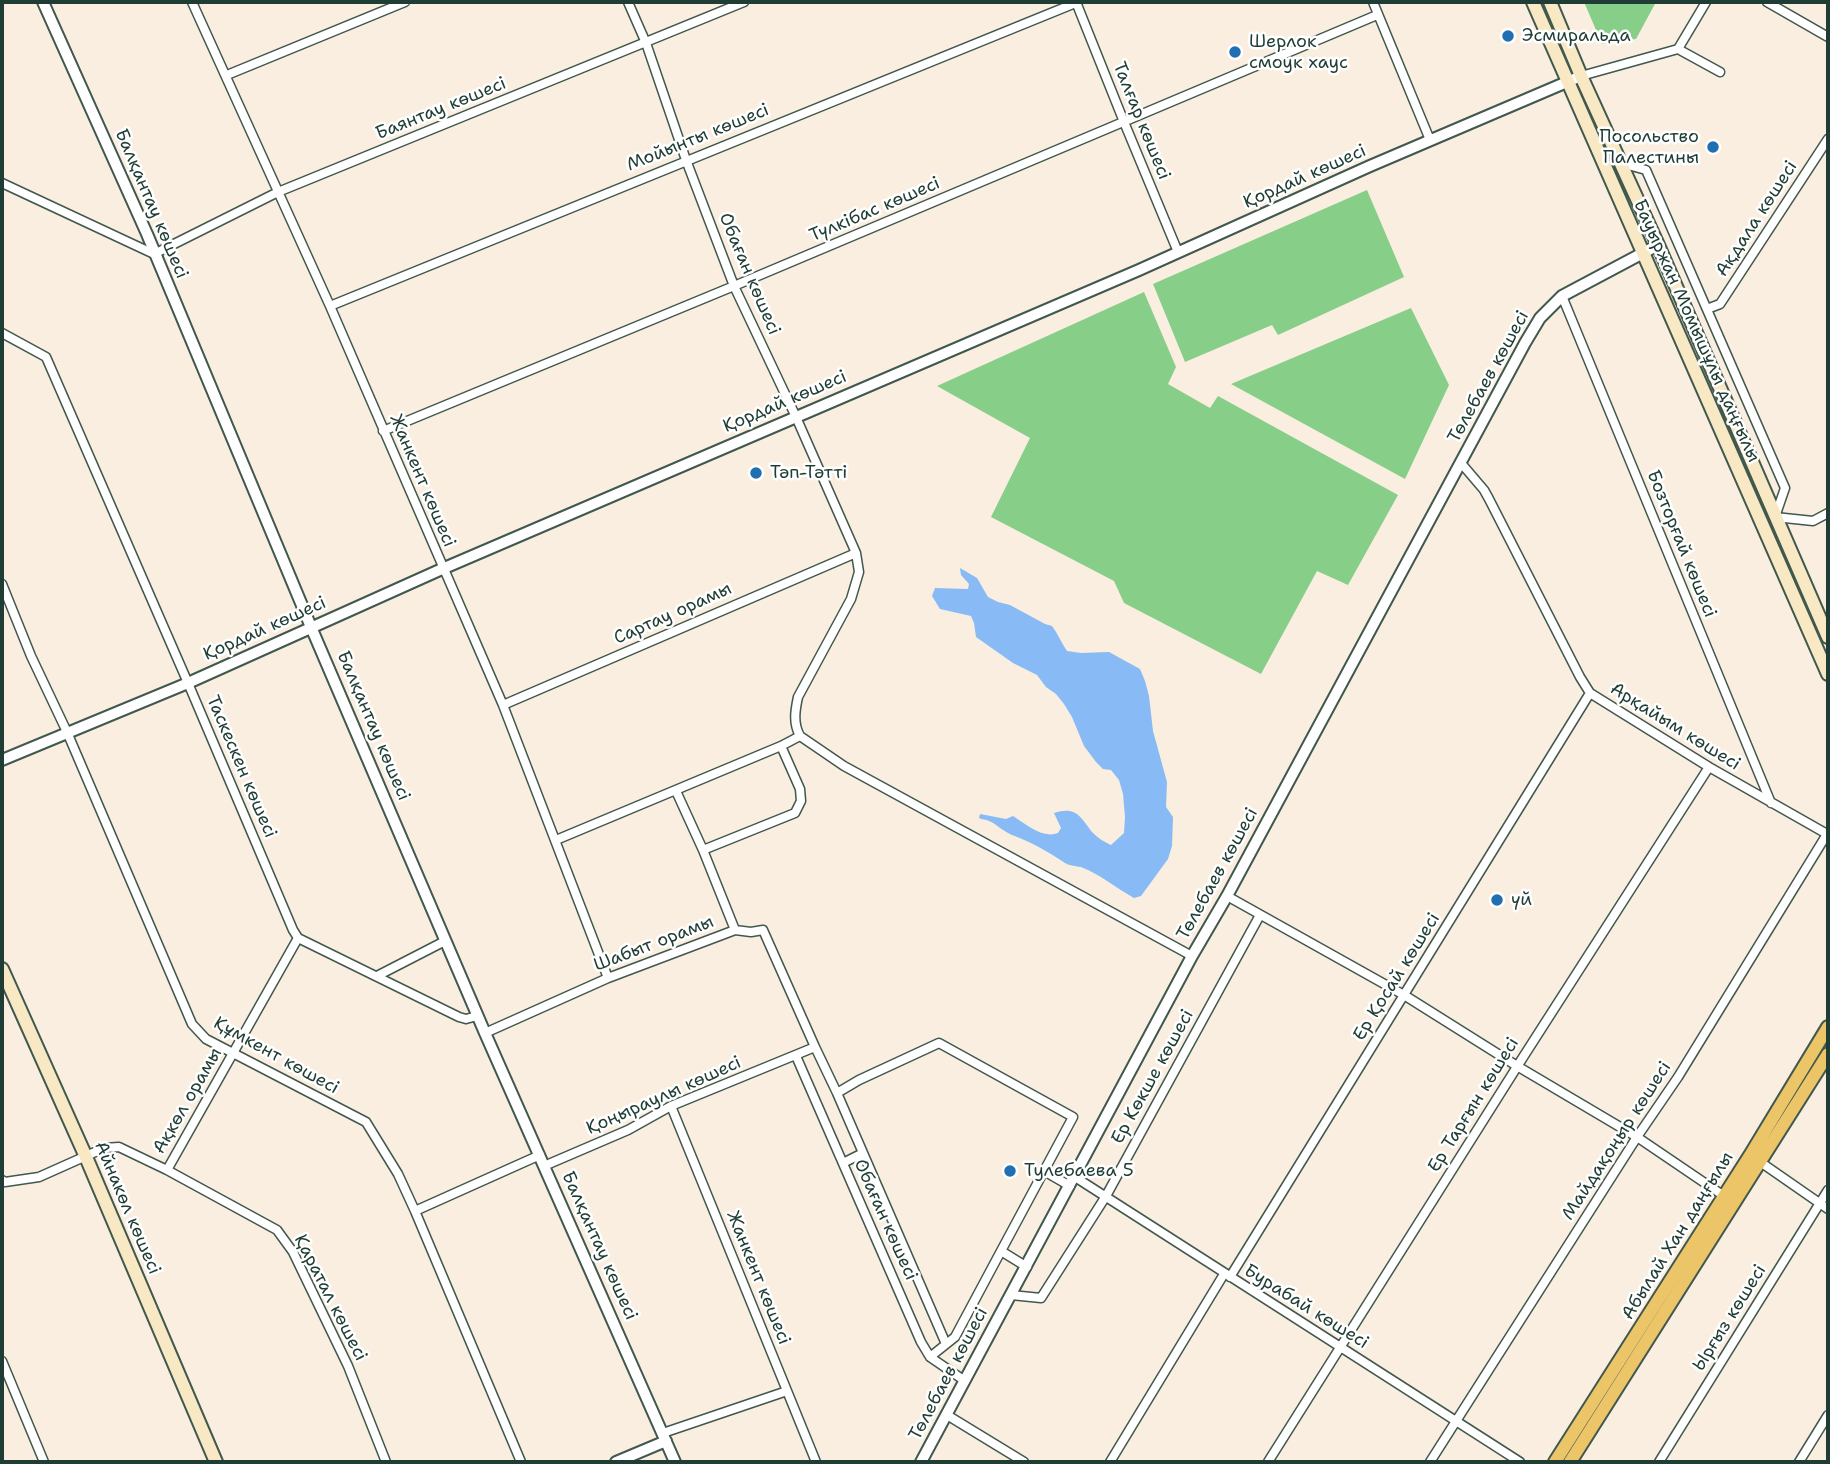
<!DOCTYPE html>
<html>
<head>
<meta charset="utf-8">
<style>
	body { margin:0 }
	#map { position:relative; width:1830px; height:1464px; overflow:hidden; background:#faeee0; font-family:"Shantell Sans",sans-serif }
	canvas { display:block }
	.frame { position:absolute; inset:0; border:4px solid #1f3d34; pointer-events:none }
</style>
</head>
<body>
<div id="map">
<canvas width="1830" height="1464"></canvas>
<div class="frame"></div>
</div>
<script>
const g = document.querySelector('canvas').getContext('2d');
g.lineJoin = 'round';
function paint(path, color) { g.fillStyle = color; g.fill(path, 'evenodd'); }
function stroke(path, color, width, dash) { g.strokeStyle = color; g.lineWidth = width; g.lineCap = dash ? 'butt' : 'round'; g.setLineDash(dash || []); g.stroke(path); }
function label(font, color, halo, rows, align = 'center') {
  g.font = font + ' "Shantell Sans",sans-serif'; g.lineWidth = 5; g.setLineDash([]); g.textBaseline = 'middle'; g.strokeStyle = halo; g.fillStyle = color; for (const [text, x, y, turn = 0] of rows) {
    g.save(); g.translate(x, y); g.rotate((+turn || 0) * Math.PI / 180); g.textAlign = isNaN(turn) ? turn : align; if (halo) g.strokeText(text, 0, 0); g.fillText(text, 0, 0); g.restore();
  }
}
paint(new Path2D(`
	M1584 2H1656L1636 39 1602 44Z
	M1367 190 1404 277 1278 335 1272 325 1185 362 1153 284Z
	M1144 292 1176 367 1168 384 1210 408 1218 396 1398 495 1348 585 1317 571 1261 674 1124 603 1114 581 991 517 1030 438 937 386Z
	M1411 308 1449 385 1405 479 1231 384Z`), '#87ce89');
paint(new Path2D(`
	M960 568 977 578 988 597 998 602 1010 605 1045 624 1052 626C1058 634 1061 642 1067 651L1081 653 1109 652 1140 669 1145 681 1149 696 1153 731 1167 782 1166 807 1173 817 1172 846 1168 859 1141 896 1134 898C1116 888 1100 874 1081 867 1076 866 1070 866 1065 863 1049 852 1031 842 1012 835 1004 832 995 823 989 821 986 819 982 820 979 818L980 814 1006 819 1013 816C1026 824 1042 839 1058 833L1061 828 1054 813C1077 806 1080 817 1092 832 1098 838 1104 842 1111 845L1124 833 1125 817 1123 794 1119 780 1111 770 1103 769 1096 762 1084 746 1072 717 1064 704 1056 694 1046 687 1037 675 1013 663 976 637 974 623 971 616 940 609 932 596 935 588 968 589 969 584 961 575Z`), '#88baf5');
const minor = new Path2D(`
	M192 2 330 306 503 705 608 978
	M628 2 646 43 686 160 734 286 796 417 856 553 859 572 851 599 798 697C795 711 793 723 800 736L781 746 800 789 801 801 795 813 703 850
	M1076 2 1124 122 1178 252
	M1373 2 1430 140
	M1767 2 1828 37
	M1678 49 1720 72
	M227 75 405 2
	M1581 76 1678 49 1706 2
	M1621 163 1646 170 1785 488 1775 517 1813 521 1828 513
	M2 183 154 254 278 192 744 2
	M1562 296 1771 803
	M330 306 1078 2
	M1707 309 1720 304 1828 139
	M2 333 46 357 188 683 293 930 298 938 459 1017 466 1019 477 1016
	M383 431 734 286 1377 15
	M2 584 31 656 67 732 192 1024 206 1039 366 1122 398 1174 415 1211 521 1462
	M503 705 856 553
	M800 736 844 766 1192 956
	M556 840 781 746
	M1227 896 1404 995 1517 1066 1637 1137 1724 1196
	M735 930 751 932 763 930 815 1047
	M377 976 445 941
	M485 1033 608 978 735 930 703 850 676 791
	M796 1056 921 1342 930 1357 965 1381
	M671 1106 816 1462
	M1756 1159 1828 1209
	M843 1163 863 1153
	M544 1166 628 1130 671 1106 815 1047 837 1093
	M167 1170 298 938
	M1044 1171 1070 1186
	M1075 1177 1520 1462
	M2 1180 5 1182 39 1177 104 1148 119 1147 167 1170 277 1230 293 1252 348 1366 386 1462
	M415 1211 540 1155
	M1230 1277 1590 693
	M1011 1295 1041 1298 1106 1196 1260 915
	M946 1344 837 1093 859 1080 939 1043 1073 1117 1001 1251 1027 1267
	M930 1357 955 1337 1001 1251
	M2 1361 44 1462
	M947 1415 1024 1462
	M663 1433 787 1391
	M1110 1462 1224 1274
	M1268 1462 1520 1062 1709 767
	M1430 1462 1637 1137 1678 1077 1827 834 1709 767 1590 693 1580 677 1489 499 1484 490 1461 463
	M1659 1462 1828 1190
	M1799 1462 1828 1415`);
const tertiary = new Path2D(`
	M43 2 147 234 311 627 485 1033 675 1462
	M2 760 188 683 442 569 1139 270 1370 166 1581 76
	M616 1462 666 1441
	M921 1462 1192 956 1227 896 1525 343 1540 318 1562 296 1658 245`);
const secondary = new Path2D(`
	M1533 2 1828 674
	M1550 2 1581 76 1658 245 1828 637
	M2 969 86 1157 216 1462`);
const primary = new Path2D(`
	M1555 1462 1751 1154 1828 1027
	M1570 1462 1828 1054`);
stroke(minor, '#40584e', 11);
stroke(tertiary, '#40584e', 14);
stroke(secondary, '#40584e', 16);
stroke(primary, '#40584e', 16);
stroke(minor, '#fff', 8);
stroke(tertiary, '#fff', 10);
stroke(secondary, '#f8e8c3', 12);
stroke(primary, '#edc569', 12);
for (const [x, y, r, color] of [
	[1508,36,7,"#1f6fb2"],
	[1235,52,7,"#1f6fb2"],
	[1713,147,7,"#1f6fb2"],
	[756,473,7,"#1f6fb2"],
	[1497,900,7,"#1f6fb2"],
	[1010,1171,7,"#1f6fb2"]
]) { const dot = new Path2D(); dot.arc(x, y, r, 0, 2 * Math.PI); g.fillStyle = color; g.fill(dot); stroke(dot, '#fff', 2.5); }
label('18px', '#1f3d34', '#fff', [
	["Эсмиральда",1522,36],
	["Шерлок",1249,42],
	["смоук хаус",1249,63],
	["Посольство",1699,137,"right"],
	["Палестины",1699,158,"right"],
	["Тәп-Тәтті",770,473],
	["үй",1511,900],
	["Тулебаева 5",1024,1171]
], 'left');
label('18px', '#1f3d34', '#fff', [
	["Баянтау көшесі",441,109,-22],
	["Талғар көшесі",1141,121,68],
	["Мойынты көшесі",698,138,-22],
	["Қордай көшесі",1305,177,-24],
	["Балқантау көшесі",151,204,67],
	["Түлкібас көшесі",875,210,-23],
	["Ақдала көшесі",1757,219,-57],
	["Обаған көшесі",749,274,67],
	["Бауыржан Момышұлы даңғылы",1696,331,66],
	["Төлебаев көшесі",1489,377,-61],
	["Қордай көшесі",785,402,-23],
	["Жанкент көшесі",422,481,67],
	["Бозторғай көшесі",1681,544,68],
	["Сартау орамы",673,614,-24],
	["Қордай көшесі",265,629,-24],
	["Балқантау көшесі",373,726,67],
	["Арқайым көшесі",1675,727,32],
	["Таскескен көшесі",241,767,67],
	["Төлебаев көшесі",1218,874,-61],
	["Шабыт орамы",654,944,-21],
	["Ер Қосай көшесі",1397,977,-58],
	["Құмкент көшесі",276,1056,29],
	["Ер Көкше көшесі",1153,1077,-61],
	["Қоңыраулы көшесі",664,1096,-24],
	["Ақкөл орамы",188,1101,-60],
	["Ер Тарғын көшесі",1474,1105,-58],
	["Майдақоңыр көшесі",1617,1141,-57],
	["Айнакөл көшесі",127,1208,67],
	["Обаған көшесі",885,1220,66],
	["Абылай Хан даңғылы",1678,1236,-58],
	["Балқантау көшесі",599,1246,66],
	["Жанкент көшесі",758,1278,68],
	["Қаратал көшесі",330,1298,63],
	["Бурабай көшесі",1306,1307,32],
	["Ырғыз көшесі",1730,1318,-58],
	["Төлебаев көшесі",949,1374,-62]
]);
</script>
</body>
</html>
